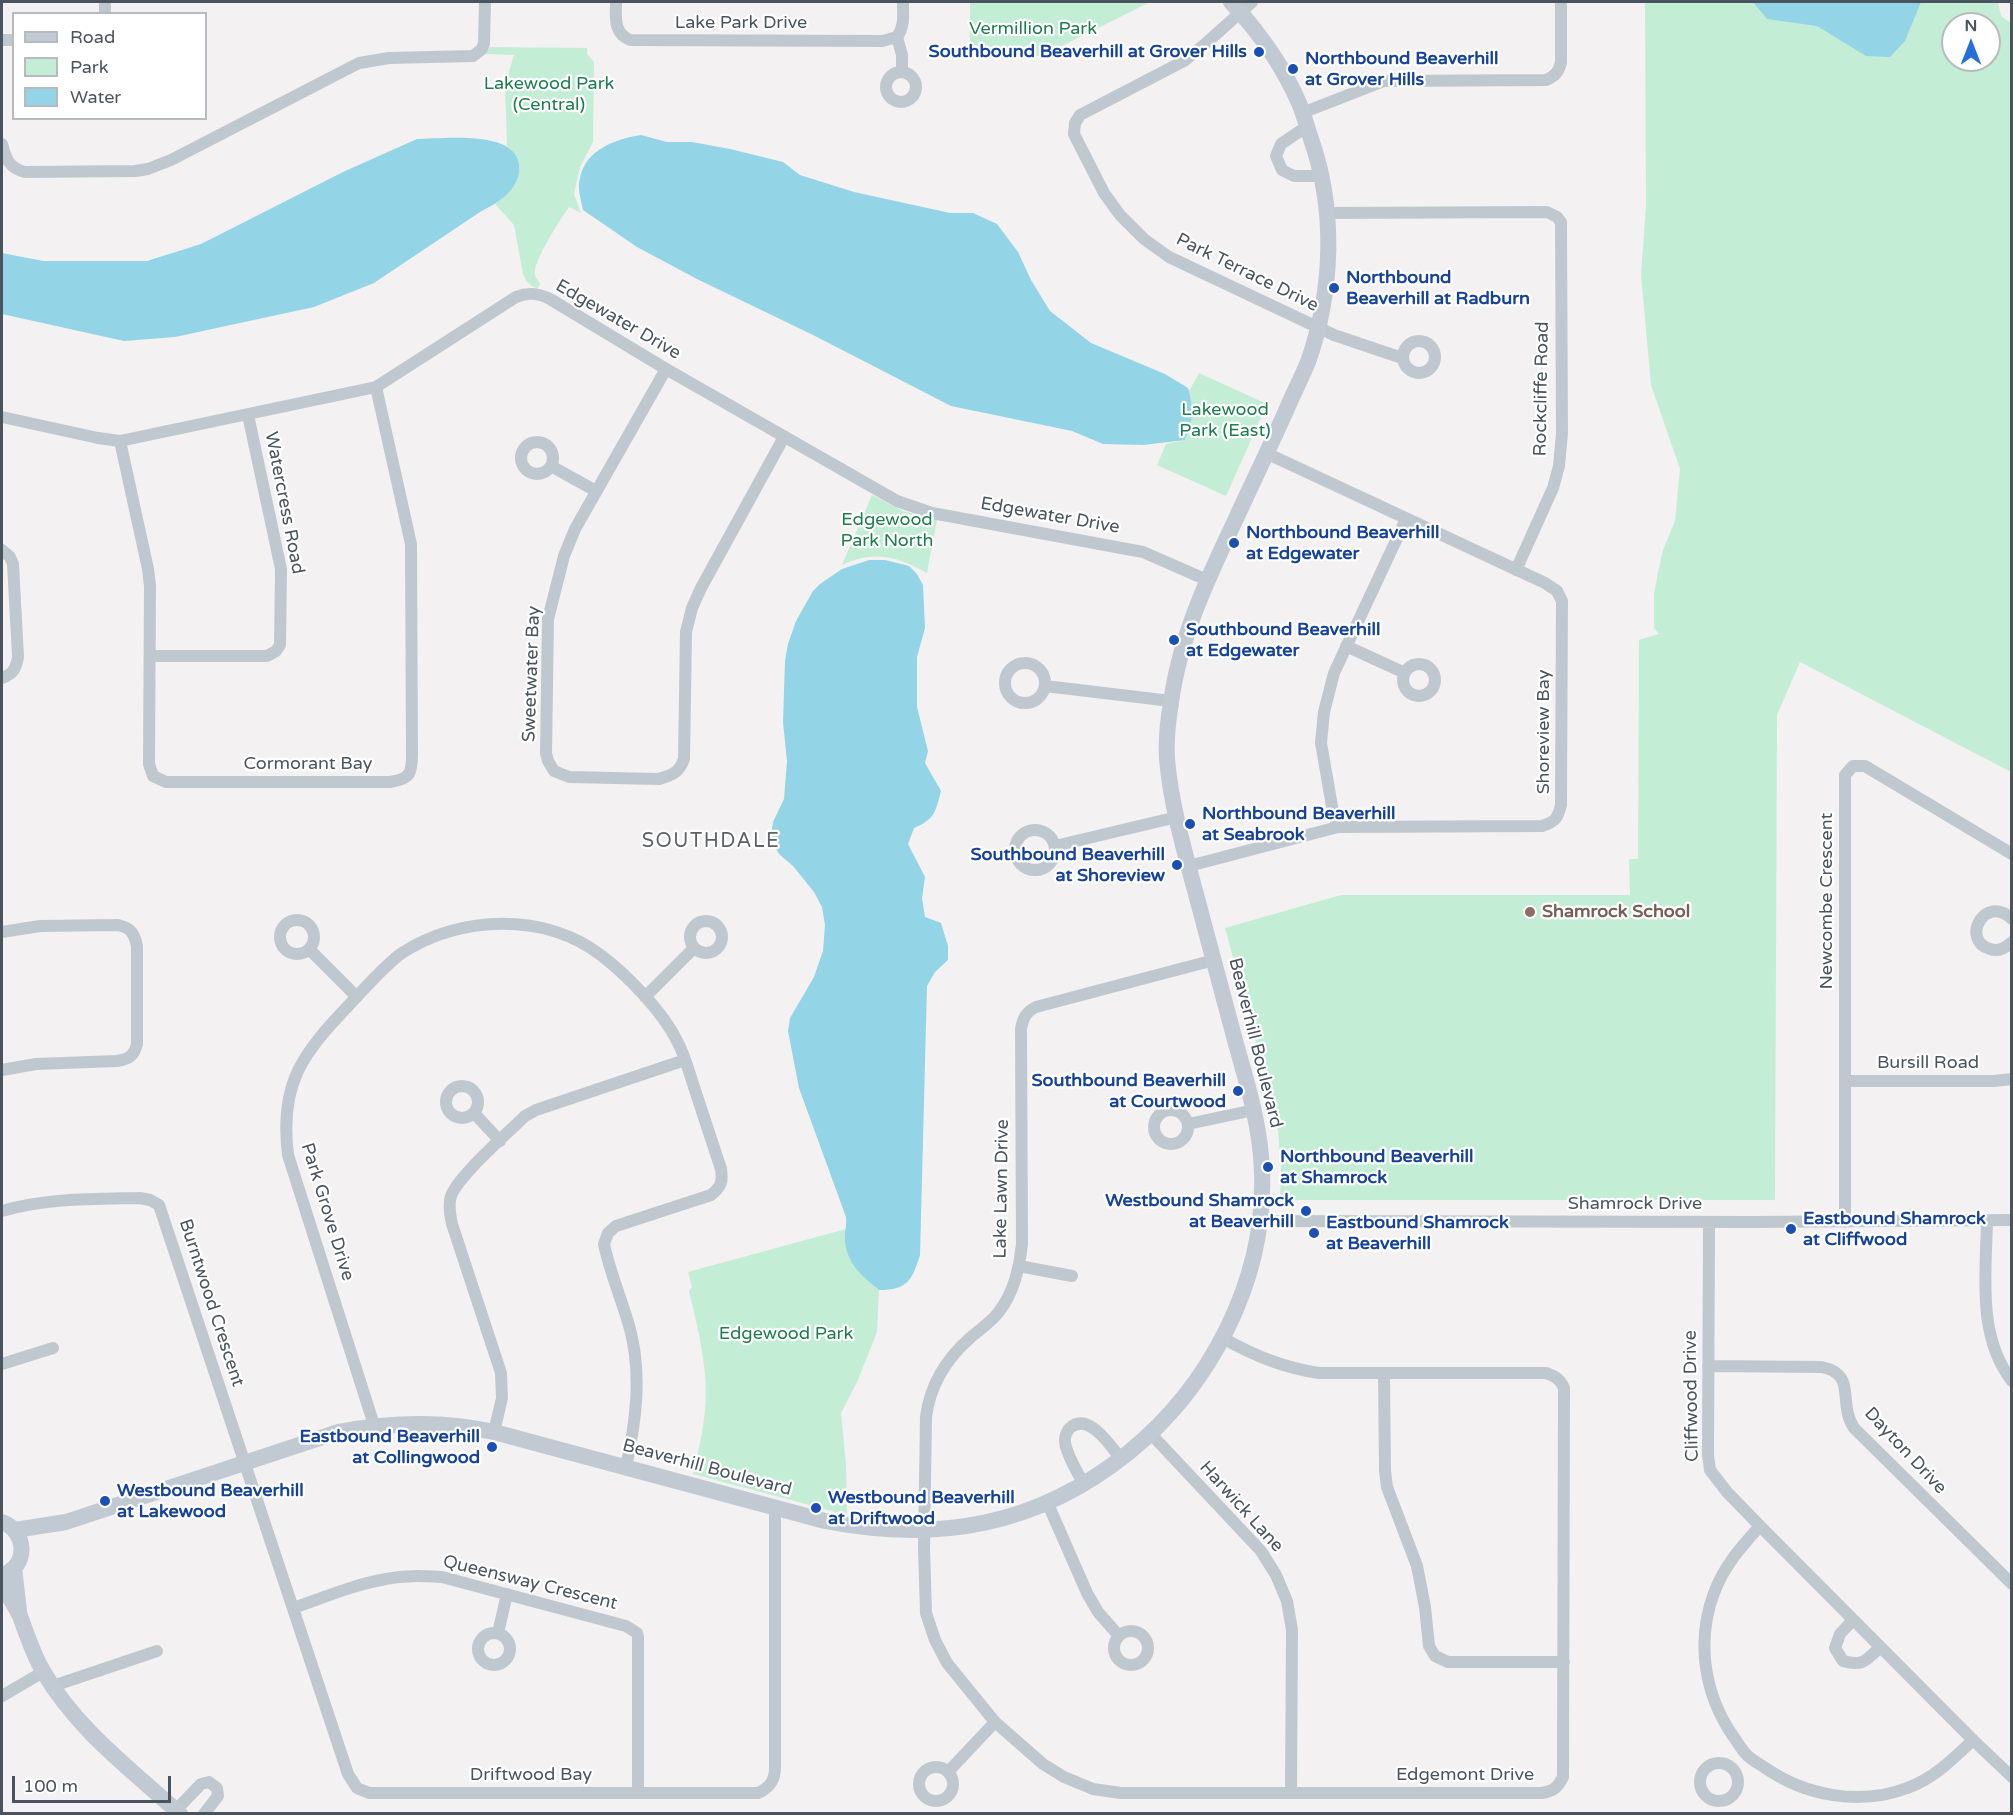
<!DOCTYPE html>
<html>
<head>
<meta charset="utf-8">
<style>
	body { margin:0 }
	#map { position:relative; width:2013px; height:1815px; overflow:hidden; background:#f3f1f1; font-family:"Varela Round",sans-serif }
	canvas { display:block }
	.frame { position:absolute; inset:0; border:3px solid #4a545e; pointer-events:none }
	.legend { position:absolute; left:12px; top:12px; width:195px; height:108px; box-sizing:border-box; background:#fff; border:2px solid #b7bbbf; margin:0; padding:8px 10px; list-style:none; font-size:18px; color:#4a545e }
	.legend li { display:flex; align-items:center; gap:12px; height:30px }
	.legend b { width:30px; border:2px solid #b7bbbf }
	.north { position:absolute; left:1941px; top:12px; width:60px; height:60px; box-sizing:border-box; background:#fff; border:2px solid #b7bbbf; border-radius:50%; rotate:0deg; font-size:16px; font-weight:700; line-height:24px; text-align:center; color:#4a545e }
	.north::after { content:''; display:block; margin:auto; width:21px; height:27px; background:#256fda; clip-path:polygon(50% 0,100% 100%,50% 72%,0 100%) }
	.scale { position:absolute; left:12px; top:1776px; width:159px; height:27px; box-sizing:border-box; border:3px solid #4a545e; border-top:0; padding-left:8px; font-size:18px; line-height:21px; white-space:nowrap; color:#4a545e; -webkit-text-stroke:4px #fff; paint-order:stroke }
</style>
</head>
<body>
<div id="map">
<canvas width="2013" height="1815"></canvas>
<div class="frame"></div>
<ul class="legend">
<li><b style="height:8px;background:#c1c9d3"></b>Road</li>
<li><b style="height:16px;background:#c4edd5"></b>Park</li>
<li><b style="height:16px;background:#94d4e7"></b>Water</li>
</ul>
<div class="north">N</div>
<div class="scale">100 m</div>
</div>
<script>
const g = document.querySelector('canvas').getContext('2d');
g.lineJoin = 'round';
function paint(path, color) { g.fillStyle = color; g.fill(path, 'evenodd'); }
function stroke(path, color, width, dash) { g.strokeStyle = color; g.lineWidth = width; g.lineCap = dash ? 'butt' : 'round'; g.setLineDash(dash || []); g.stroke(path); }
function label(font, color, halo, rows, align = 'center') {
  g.font = font + ' "Varela Round",sans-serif'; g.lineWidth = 4.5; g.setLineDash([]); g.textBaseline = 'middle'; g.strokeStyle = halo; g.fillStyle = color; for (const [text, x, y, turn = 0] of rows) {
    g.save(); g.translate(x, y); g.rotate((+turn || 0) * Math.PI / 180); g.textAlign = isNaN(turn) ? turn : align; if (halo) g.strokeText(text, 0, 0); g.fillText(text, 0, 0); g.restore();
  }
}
paint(new Path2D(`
	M970 2H1150L1042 56H970Z
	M1645 2H1998L2001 16 2012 24 2011 772 1800 662 1777 715 1775 1200H1280L1281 1169 1278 1131 1268 1086 1225 928 1341 895H1630L1629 859H1638L1639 640 1659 634 1654 628V594L1658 573 1663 550 1675 521 1680 469 1651 385 1641 275 1646 206ZM1953 24H1989V60H1953Z
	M490 47 587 48V54L594 62 593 142 580 167 574 194 581 213 569 207C561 219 532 262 535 275 536 279 539 281 540 284L538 288C530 287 526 281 523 274L514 225 495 204C513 191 533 165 507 146L505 85 514 55 486 54Z
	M1199 373 1267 404 1226 496 1157 465 1166 444 1185 440C1193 422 1194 409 1189 391Z
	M872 495 903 511 937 520 927 573C898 556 873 550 842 565Z
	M846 1229C843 1257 859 1273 879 1290L877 1332 858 1380 841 1413 846 1464 847 1515 693 1474C698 1453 703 1432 705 1410 709 1371 698 1329 689 1291L692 1287 688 1272Z`), '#c4edd5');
paint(new Path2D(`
	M1753 2H1921L1905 41 1890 57 1866 56 1817 26 1767 19Z
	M641 135 667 142H692L730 149 783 162 800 175 854 192 950 213H973L997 224 1018 252 1031 280 1050 311 1091 343 1165 374 1188 388C1194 409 1194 420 1185 440L1143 445 1103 444 1072 431 951 406 813 335 697 279 637 247 583 210C581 200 577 188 580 178 586 149 616 139 641 135Z
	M417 139C444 139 526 128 519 173 515 193 497 203 480 212L374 283 314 307 175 337 124 341 2 314V253L43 261H147L201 244 343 172Z
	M869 560H885L909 566 917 574 923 585 925 628 917 657V707L928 751 925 763 941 791C935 813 935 819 914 828L908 844 925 877 922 898 925 917 941 923 948 946V960L935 972 927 986 920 1255C912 1280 908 1290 879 1290 863 1277 847 1264 845 1241 844 1233 847 1225 846 1217L799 1088 788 1031 790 1018 814 977 823 951 825 925 822 907 814 892 793 866 780 855 774 846 771 835 773 822 784 799 787 761 783 722 785 661 788 644 796 621 813 591 820 584 842 569Z`), '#94d4e7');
stroke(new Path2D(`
	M105 2V14
	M616 2C616 17 613 33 630 40L882 41 897 37C905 26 903 14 903 2
	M1252 2 1204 45 1184 61 1080 115 1075 123 1074 134 1104 193 1120 215 1144 239 1169 257 1334 335 1402 358
	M897 37 902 55V71
	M2 40H14
	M886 87a15 15 0 1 1 30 0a15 15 0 1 1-30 0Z
	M1302 113 1384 81 1546 80C1555 76 1559 72 1561 62V2
	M1306 127 1281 144 1276 156 1282 170 1294 176H1321
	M2 144C6 159 9 168 25 172L135 171 148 169 171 160 359 63 389 58 473 56 482 49 484 43 485 2
	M1327 213 1547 212 1557 217 1561 222 1562 433 1559 466 1553 488 1516 570
	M1403 357a16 16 0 1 1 32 0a16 16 0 1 1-32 0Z
	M666 369 575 529 564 556 548 619 546 753 548 761 554 771 569 777 659 779C672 775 679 773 684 759L686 632 692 608 701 588 784 437
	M2 417 98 438 120 441 376 387 516 297C528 292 538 293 550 299L666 369 897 501 932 513 1143 552 1207 580
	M120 441 148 569 150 586 149 764 153 776 166 782H390C410 779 412 774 412 754L411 544 376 387
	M521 458a16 16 0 1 1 32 0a16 16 0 1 1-32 0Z
	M551 466 596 491
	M2 550 10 557 13 564 18 657C16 669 13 674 2 678
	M1346 646 1405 673
	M151 656H267L276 651 280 645 281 569 248 415
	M1005 683a20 20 0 1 1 40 0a20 20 0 1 1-40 0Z
	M1403 680a16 16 0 1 1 32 0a16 16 0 1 1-32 0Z
	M1045 686 1171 701
	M1338 827 1333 812 1321 743 1324 712 1334 673 1406 519
	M1015 850a20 20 0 1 1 40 0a20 20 0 1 1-40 0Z
	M1055 846 1177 817
	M1189 866 1338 827 1542 826C1555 822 1558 818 1561 805L1562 601 1557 591 1545 583 1266 453
	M2012 919C1985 893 1960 940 1990 949 1999 952 2005 948 2012 942
	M280 937a17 17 0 1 1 34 0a17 17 0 1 1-34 0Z
	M690 937a16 16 0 1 1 32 0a16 16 0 1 1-32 0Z
	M2 932 40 926 118 925C131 928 134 933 137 946V1044C134 1056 129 1059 117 1061L36 1064 2 1070
	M309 949 357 997
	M1214 960 1036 1007C1026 1012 1023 1018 1021 1029L1022 1244C1019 1269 1014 1293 998 1313 990 1323 979 1330 970 1338 945 1360 930 1385 926 1417L924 1548 926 1613 935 1640 947 1663 995 1722 1043 1764 1064 1777 1093 1789 1121 1793H1542C1554 1791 1558 1787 1563 1777L1564 1388C1560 1379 1555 1376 1546 1373H1319C1284 1368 1254 1356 1223 1338
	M645 997 694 948
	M1845 1081H1994L2012 1079
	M446 1102a16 16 0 1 1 32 0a16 16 0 1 1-32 0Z
	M1154 1127a17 17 0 1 1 34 0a17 17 0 1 1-34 0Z
	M474 1113 500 1141
	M1188 1124 1254 1110
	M2 1211C46 1198 94 1199 140 1198L150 1200 159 1205 348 1774 357 1788 369 1793H758C769 1788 775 1781 775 1768V1507
	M1259 1221 1751 1222 2012 1220
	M1987 1221C1986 1273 1977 1337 2012 1381
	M1709 1222 1708 1455 1710 1470 1727 1492 1760 1526 1973 1740 2012 1777
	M1845 1222V775L1853 766H1865L2012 854
	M1019 1266 1072 1276
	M2 1364 53 1348
	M1708 1366 1822 1367C1858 1375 1837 1402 1854 1428L2012 1584
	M1384 1374 1385 1471 1387 1487 1417 1566 1425 1607 1429 1646 1435 1656 1448 1662H1564
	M374 1425 288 1155C279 1083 303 1053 350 1004 364 989 386 964 402 953 460 915 546 912 602 956 628 976 663 1012 677 1041 685 1055 689 1072 694 1087 703 1115 712 1142 721 1169 723 1182 721 1187 711 1195L616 1226 608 1233 604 1244C610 1273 622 1300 630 1329 642 1375 636 1421 626 1467
	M494 1432 502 1398 501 1373 452 1224C450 1215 448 1205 451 1196 459 1175 507 1134 525 1116L536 1110 685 1060
	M1151 1434 1261 1551 1276 1575 1287 1601 1292 1630 1291 1793
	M1084 1484C1078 1474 1071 1462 1067 1450 1064 1443 1064 1434 1070 1428 1088 1411 1111 1446 1121 1459
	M1048 1504 1087 1593 1098 1612 1119 1636
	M1760 1526C1741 1547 1724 1566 1714 1593 1696 1641 1704 1694 1733 1736 1737 1741 1741 1749 1746 1754 1750 1759 1758 1763 1764 1767 1805 1796 1860 1806 1907 1788 1933 1779 1953 1759 1973 1740
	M293 1608C323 1598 355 1584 386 1579 405 1575 423 1576 442 1577L626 1626 637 1633 638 1637V1793
	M1853 1620 1840 1634 1835 1648 1843 1661C1862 1667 1867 1660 1880 1647
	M1114 1648a17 17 0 1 1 34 0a17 17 0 1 1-34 0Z
	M478 1649a16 16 0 1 1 32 0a16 16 0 1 1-32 0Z
	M498 1633 507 1594
	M53 1686 157 1651
	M2 1696 43 1672
	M1700 1782a19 19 0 1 1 38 0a19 19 0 1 1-38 0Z
	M919 1784a17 17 0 1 1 34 0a17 17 0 1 1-34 0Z
	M948 1772 995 1722
	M176 1810 201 1784 209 1782 217 1788 218 1796 204 1814`), '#c0c8cf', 12);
stroke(new Path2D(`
	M2 1522C27 1531 29 1567 2 1575
	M15 1530 66 1522 338 1432C390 1422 441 1420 494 1432L825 1521C938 1543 1037 1526 1128 1453 1210 1387 1266 1280 1262 1173 1261 1129 1248 1086 1236 1044 1223 995 1210 946 1197 898 1185 853 1171 806 1167 759 1166 741 1168 720 1171 703 1179 640 1206 582 1233 525 1250 488 1268 451 1285 413 1292 396 1301 379 1308 362 1333 291 1336 210 1311 139 1307 127 1304 115 1299 103 1283 66 1258 31 1231 2
	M14 1568 19 1611
	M2 1584C7 1594 15 1606 20 1616 27 1635 33 1654 43 1671 76 1729 132 1770 180 1814`), '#c1c9d3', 16);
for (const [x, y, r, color] of [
	[1259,52,6,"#1a4fb4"],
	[1293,69,6,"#1a4fb4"],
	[1334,288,6,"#1a4fb4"],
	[1234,543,6,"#1a4fb4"],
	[1174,640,6,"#1a4fb4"],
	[1190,824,6,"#1a4fb4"],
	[1177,865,6,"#1a4fb4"],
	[1530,912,6,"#8d6e63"],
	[1238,1091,6,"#1a4fb4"],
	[1268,1167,6,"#1a4fb4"],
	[1306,1211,6,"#1a4fb4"],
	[1791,1229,6,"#1a4fb4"],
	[1314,1233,6,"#1a4fb4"],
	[492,1447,6,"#1a4fb4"],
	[105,1501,6,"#1a4fb4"],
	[816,1508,6,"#1a4fb4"]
]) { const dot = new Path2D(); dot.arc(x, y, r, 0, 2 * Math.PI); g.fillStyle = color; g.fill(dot); stroke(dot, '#fff', 2); }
label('18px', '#4a545e', '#fff', [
	["Lake Park Drive",741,23],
	["Park Terrace Drive",1247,273,26],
	["Edgewater Drive",618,320,30],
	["Rockcliffe Road",1542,389,-89],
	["Watercress Road",284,503,79],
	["Edgewater Drive",1050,516,10],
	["Sweetwater Bay",532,674,-88],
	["Shoreview Bay",1544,732,-90],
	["Cormorant Bay",308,764],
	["Newcombe Crescent",1827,901,-90],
	["Beaverhill Boulevard",1255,1043,76],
	["Bursill Road",1928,1063],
	["Lake Lawn Drive",1002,1189,-89],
	["Shamrock Drive",1635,1204],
	["Park Grove Drive",327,1212,73],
	["Burntwood Crescent",211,1303,72],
	["Cliffwood Drive",1692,1396,-91],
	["Dayton Drive",1905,1451,47],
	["Beaverhill Boulevard",707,1468,15],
	["Harwick Lane",1241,1507,48],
	["Queensway Crescent",530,1583,14],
	["Driftwood Bay",531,1775],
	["Edgemont Drive",1465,1775]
]);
label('18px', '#1e7c4f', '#fff', [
	["Vermillion Park",1033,29],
	["Lakewood Park",549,84],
	["(Central)",549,105],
	["Lakewood",1225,410],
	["Park (East)",1225,431],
	["Edgewood",887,520],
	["Park North",887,541],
	["Edgewood Park",786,1334]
]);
label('bold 18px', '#164399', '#fff', [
	["Southbound Beaverhill at Grover Hills",1247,52,"right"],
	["Northbound Beaverhill",1305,59],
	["at Grover Hills",1305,80],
	["Northbound",1346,278],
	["Beaverhill at Radburn",1346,299],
	["Northbound Beaverhill",1246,533],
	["at Edgewater",1246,554],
	["Southbound Beaverhill",1186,630],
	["at Edgewater",1186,651],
	["Northbound Beaverhill",1202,814],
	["at Seabrook",1202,835],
	["Southbound Beaverhill",1165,855,"right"],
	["at Shoreview",1165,876,"right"],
	["Southbound Beaverhill",1226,1081,"right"],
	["at Courtwood",1226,1102,"right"],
	["Northbound Beaverhill",1280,1157],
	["at Shamrock",1280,1178],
	["Westbound Shamrock",1294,1201,"right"],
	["at Beaverhill",1294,1222,"right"],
	["Eastbound Shamrock",1803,1219],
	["at Cliffwood",1803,1240],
	["Eastbound Shamrock",1326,1223],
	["at Beaverhill",1326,1244],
	["Eastbound Beaverhill",480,1437,"right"],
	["at Collingwood",480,1458,"right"],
	["Westbound Beaverhill",117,1491],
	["at Lakewood",117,1512],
	["Westbound Beaverhill",828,1498],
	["at Driftwood",828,1519]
], 'left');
label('bold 18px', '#785e54', '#fff', [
	["Shamrock School",1542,912]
], 'left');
g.letterSpacing = '1.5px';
label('20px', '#5e6166', '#fff', [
	["SOUTHDALE",711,842]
]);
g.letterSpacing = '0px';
</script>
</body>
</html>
